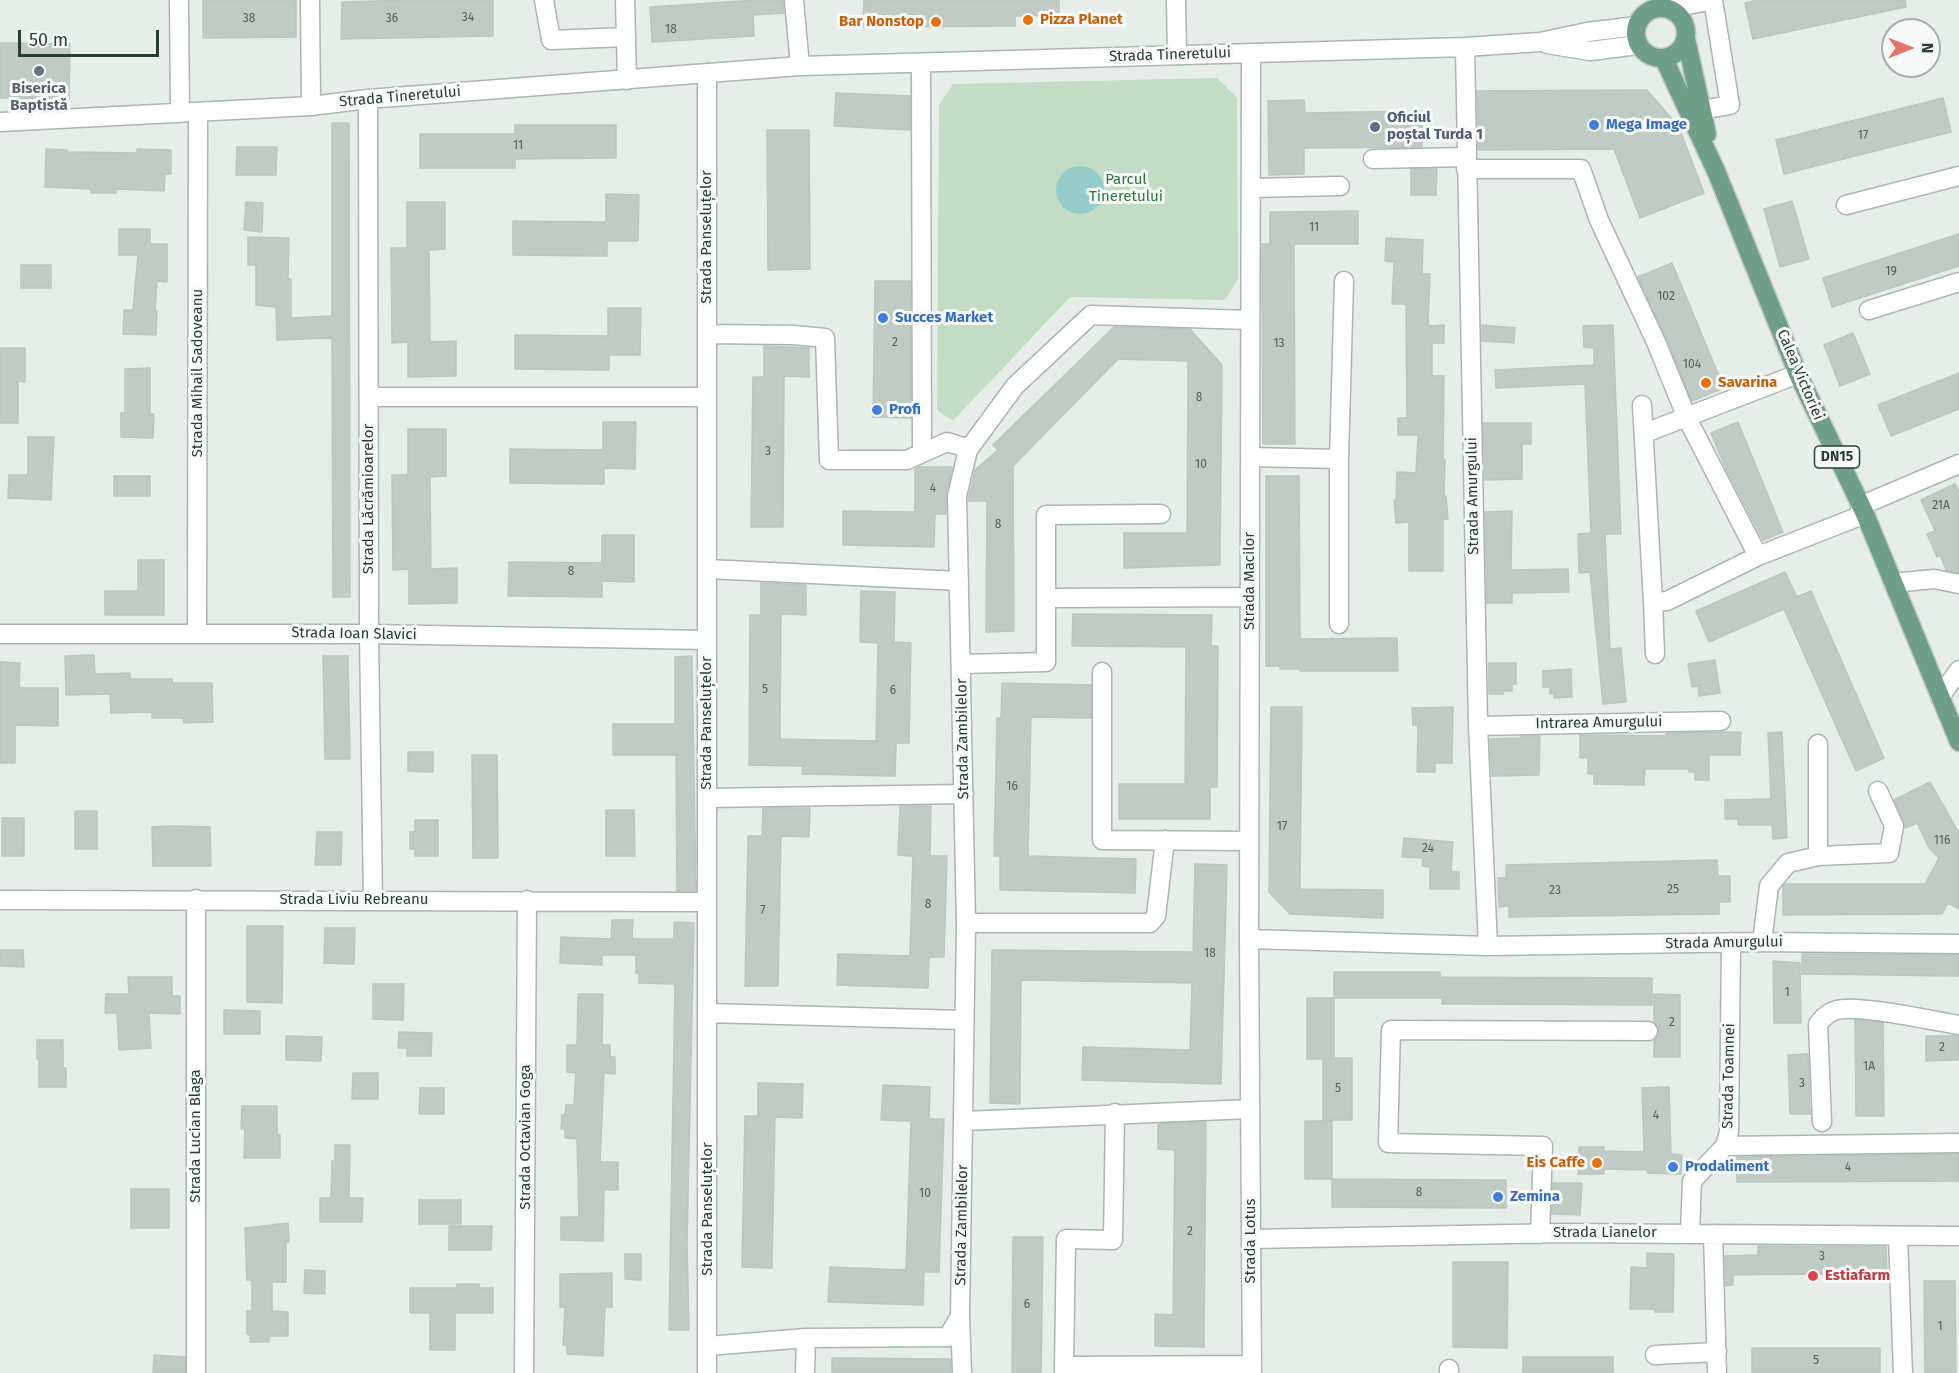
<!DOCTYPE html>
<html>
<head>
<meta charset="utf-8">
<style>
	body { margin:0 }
	#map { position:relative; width:1959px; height:1373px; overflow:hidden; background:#e7eee9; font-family:"Fira Sans",sans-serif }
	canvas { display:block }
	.north { position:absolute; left:1881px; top:18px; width:60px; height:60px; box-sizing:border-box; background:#f7faf8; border:2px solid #a4afa9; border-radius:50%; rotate:90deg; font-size:16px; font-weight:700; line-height:24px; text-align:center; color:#273f33 }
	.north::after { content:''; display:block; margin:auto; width:21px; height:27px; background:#e5736d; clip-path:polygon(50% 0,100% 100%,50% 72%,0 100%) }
	.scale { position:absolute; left:18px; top:30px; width:141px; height:27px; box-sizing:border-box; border:3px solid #273f33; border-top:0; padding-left:8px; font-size:18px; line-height:21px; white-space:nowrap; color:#273f33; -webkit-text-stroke:4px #f7faf8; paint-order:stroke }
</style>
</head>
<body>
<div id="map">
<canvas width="1959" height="1373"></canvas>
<div class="north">N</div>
<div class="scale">50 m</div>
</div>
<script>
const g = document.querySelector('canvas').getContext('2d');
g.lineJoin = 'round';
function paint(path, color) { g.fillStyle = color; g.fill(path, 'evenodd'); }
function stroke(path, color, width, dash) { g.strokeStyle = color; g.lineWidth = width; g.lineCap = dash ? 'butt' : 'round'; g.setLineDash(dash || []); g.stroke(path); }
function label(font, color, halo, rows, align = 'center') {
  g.font = font + ' "Fira Sans",sans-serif'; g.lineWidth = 6; g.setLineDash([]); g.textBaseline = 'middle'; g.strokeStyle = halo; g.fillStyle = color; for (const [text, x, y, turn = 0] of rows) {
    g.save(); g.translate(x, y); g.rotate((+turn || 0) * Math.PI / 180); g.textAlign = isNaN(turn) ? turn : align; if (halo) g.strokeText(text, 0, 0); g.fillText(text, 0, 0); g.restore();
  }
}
paint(new Path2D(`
	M1217 78 1237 98 1238 279 1225 300 1070 297 953 421 937 410 939 105 953 84Z`), '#c2ddc4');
paint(new Path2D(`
	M1056 190a24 24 0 1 1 48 0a24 24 0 1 1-48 0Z`), '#95cdca');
const building = new Path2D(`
	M203 0H296V37L203 38Z
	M408 0H493V36L341 39 342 2Z
	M757 0H783L784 13 753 15 754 36 652 42 650 7Z
	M864 0H1059V15L1015 16V26L863 27Z
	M1758 0H1905L1906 7 1753 39 1745 3Z
	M0 43 70 44 69 99 0 98Z
	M1647 90 1679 127 1704 193 1640 218 1614 149 1478 150 1477 91Z
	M836 93 910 96V130L834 126Z
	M1943 98 1951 132 1784 174 1776 140Z
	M1304 100 1305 113 1422 111V147L1304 148V174L1269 175 1268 101Z
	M332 123H349L350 597H333L332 338 277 340 276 307 256 305V265H248V237L289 238 288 279H291V318L332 316Z
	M515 125H616V158L515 159V168H420V134H515Z
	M767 130H809L810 269 768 270Z
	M237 147H277L276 175H236Z
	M46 149 67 150V152L137 153V149L171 150V174H165L164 191 116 189V193H91V189L45 187Z
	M1411 169H1437L1436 195H1411Z
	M606 194 639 195 638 241H607V256L513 255V221L606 222Z
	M1792 201 1809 259 1780 267 1764 209Z
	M246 202 263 203 262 232 244 230Z
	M407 202H445V249L429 250 430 342 456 341V376L408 377V342L392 343 391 248H407Z
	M1358 211V244H1294L1295 444H1263L1262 244H1270V212Z
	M119 229H150V244H167V282L157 281 155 311H157L156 335 123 334 124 310H133L138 255H119Z
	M1959 234V266L1832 307 1823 278Z
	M1386 238 1423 240 1422 274H1430L1428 326 1444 325V343H1432V376H1444L1443 459H1445L1444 496H1446L1448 519H1443V571H1409V522L1396 523 1394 500H1396L1397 472 1416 473 1418 435H1398V418H1407L1406 304H1392L1394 262 1385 261Z
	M1672 263 1724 388 1692 401 1666 338 1638 277Z
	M21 265H51V288H21Z
	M875 281H910L911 418 873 417Z
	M608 308H641L640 355H609V370L515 369V335L608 336Z
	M1482 325 1515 328 1514 343 1482 341Z
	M1613 325 1621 534H1605L1610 649 1621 648 1626 702 1603 704 1590 572 1579 573 1578 534 1591 533 1585 384 1496 388 1495 370 1594 365V348L1584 347 1583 326Z
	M1114 327 1190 329 1222 365 1220 565 1124 568V533H1187L1188 361 1118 359 1013 466 1014 631 986 632 987 501H968L975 470 998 450 993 445Z
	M1853 333 1870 374 1840 386 1824 345Z
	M764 346 809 348V377L784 376 783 527H751L753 377H764Z
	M0 348H25V382L18 381V423H0Z
	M150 368V414H154L153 438 121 437V413H125V369Z
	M1959 373V409L1891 436 1878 405Z
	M603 422H636L635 469 604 468V484L510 483V449L603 450Z
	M1738 422 1783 532 1763 540 1726 469 1711 433Z
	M1483 423H1531V444H1522V479L1485 480Z
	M408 429H446V476L430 477 431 569 457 568V603L409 604V569L393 570 392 475H408Z
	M28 437H54L51 500 8 498 9 475H28Z
	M919 467H952L946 494V514H935L934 547 843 545V511L915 512V469Z
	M114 476H150V496H114Z
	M1266 476H1299L1300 639 1397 638 1398 671H1300V669H1280V666H1266Z
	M1955 484 1959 492V573L1946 570 1940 555 1937 557 1927 534 1935 531 1921 500Z
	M1512 511 1511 570 1568 569 1569 592 1512 593V603H1487L1485 512Z
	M602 535H634V582L602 581V597L508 596 509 562 602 563Z
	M138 560H164V615H105V591H138Z
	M1785 572 1797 597 1811 591 1884 758 1856 771 1784 609 1709 642 1696 611Z
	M761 583 806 585V615L781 614 780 739 876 741 878 643 860 642 861 591 895 592 894 642 911 643 909 743H896L895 776 802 774 803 766 749 765 750 615H761Z
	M1073 614 1212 615 1211 646H1218L1217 787H1210V819H1119V784H1185L1186 647 1072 646Z
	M94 655 95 674 130 673V679H172V683H212L213 722 184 723 183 718H152V712L111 713 110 694 66 695 65 656Z
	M323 656H348L350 759H325Z
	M692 656 696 891H677L676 755H613V724H675V657Z
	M1715 660 1720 693 1699 696 1698 686 1692 687 1688 664Z
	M0 662 20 663 19 688H58V726L15 725V763H0Z
	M1489 663H1516V684H1512V691H1503V694H1489Z
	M1571 669 1572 697 1554 698V693L1550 694V687H1543V671Z
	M1002 683 1091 685V718L1031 717 1028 856 1136 859 1135 893 1000 890V856H994L997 718H1001Z
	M1271 707H1302L1300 889 1383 890V918L1290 914 1269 892Z
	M1453 707 1452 763H1435V772H1417L1418 725H1413L1412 708Z
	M1741 732 1740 755H1709V780H1695V772H1689V769H1645L1644 785 1594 784V774H1588V758H1580V735L1666 736V733Z
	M1782 732 1787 838 1773 839 1772 825H1738V819H1725V800L1771 799 1768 733Z
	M1521 736H1540L1539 775 1492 776 1490 739 1521 738Z
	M408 752H433V772L408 771Z
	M472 755H497L498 858H473Z
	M1930 782 1959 833V909L1948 903 1942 914 1783 915V887L1785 884H1925L1939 858 1929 848 1917 823 1905 828 1904 821 1894 800Z
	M900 806H931L930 856H947L944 957H929L928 988 837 985 838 954 910 956 913 856 898 855Z
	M763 808H810L809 837 781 836 778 986H745L748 836H762Z
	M606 810H634L635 856H606Z
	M75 811H97V849H75Z
	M2 818H24V856H2Z
	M415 820H438V856H415V849H410V832H415Z
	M173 826 210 827 211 866H153L152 827Z
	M317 832H342L341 865H315Z
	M1404 838 1453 842 1451 872H1459V889H1430V867L1422 866 1423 858 1402 857Z
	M1717 860 1718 876H1730V902H1719V914L1509 917V906L1499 907 1498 878H1506V865Z
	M1195 864 1227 865 1221 1084 1082 1080 1083 1047 1190 1050 1192 983 1021 980 1020 1104 990 1103 992 950 1193 952Z
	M612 920H633L632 939H674V922L694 923 687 1243 689 1330H669L675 984 639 983V973H636V955H602V965L560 963 561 937 611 939Z
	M247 926H283L282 1003 247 1002Z
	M325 928H355L354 964 324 963Z
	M0 950H23L24 967 0 966Z
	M1802 954 1959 955V976L1802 974Z
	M1773 961 1800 963 1801 1023H1774Z
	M1334 972H1440V977L1652 978V1005L1442 1004V998H1334Z
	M128 977H172V996H180V1014L149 1013 151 1048 119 1050 117 1013H105L106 994H129Z
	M373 984H404L403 1020 373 1019Z
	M578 994H603L602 1045H610V1057H615V1074L604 1073 600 1162H618V1190H604L603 1241 561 1240V1217H579L577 1139 565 1138V1129H561L562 1115H565L566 1105H574L576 1073 567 1072V1045H577Z
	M1654 994 1680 995V1057H1654V1041L1658 1036 1659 1030 1654 1021Z
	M1307 998H1334V1058H1352V1120H1323V1059H1307Z
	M224 1010 260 1011V1034H224Z
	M1855 1020 1883 1023 1884 1116H1856Z
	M399 1032 432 1033 431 1056H407V1048H398Z
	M286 1036 322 1037 321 1061 286 1060Z
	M1926 1036H1959V1060L1926 1061Z
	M37 1040H63V1068H66V1087H39V1059H37Z
	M1808 1054 1810 1114H1790L1788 1055Z
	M353 1073H378V1099H352Z
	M758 1083 803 1084 802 1118 775 1117 772 1268 742 1267 745 1116H758Z
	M883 1085 930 1087 929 1119H944L939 1272H924L923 1305 828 1302 830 1267 906 1270 911 1121 881 1120Z
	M1669 1087 1671 1154 1682 1155 1681 1174 1647 1173 1648 1170 1604 1169V1174H1578L1579 1147H1604V1151L1644 1152 1642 1088Z
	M420 1088H444V1114H419Z
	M242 1106H277V1135H280V1158H244L245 1129H241Z
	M1305 1121H1332V1179H1305Z
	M1206 1122 1204 1347 1155 1346V1314L1173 1315 1175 1150 1158 1149V1124Z
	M335 1145H350L349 1198H363L362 1222H320V1198H331L332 1161H335Z
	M1959 1154V1181L1737 1182V1157Z
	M1332 1179 1506 1180V1208L1332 1207Z
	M1553 1183H1582L1580 1215 1552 1214Z
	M131 1189H169V1228H131Z
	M419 1200H461V1224H419Z
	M288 1223 289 1242H286V1282H272V1311L288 1312V1336H269V1342H250V1335L247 1334V1311H252V1280H247L245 1228Z
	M449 1226H492L491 1250H449Z
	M1013 1237H1043L1041 1373H1012Z
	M1758 1246 1886 1247 1887 1273 1733 1275V1285L1726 1286 1725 1256 1758 1255Z
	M1647 1253 1674 1254 1673 1312H1655V1309H1630L1631 1267 1647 1268Z
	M625 1254H641V1280L625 1279Z
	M1453 1262H1508L1507 1348 1453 1347Z
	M305 1270 325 1271V1294L304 1293Z
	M612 1273V1307H605L603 1356 567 1354V1345H563L565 1307H560V1274Z
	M1924 1281H1955L1956 1373H1925Z
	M457 1284H479V1288H493V1313H455V1350H430V1313H410V1288H457Z
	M1752 1348H1880V1373H1752Z
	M154 1355 185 1357V1373H153Z
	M1523 1357H1613V1373H1523Z
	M832 1358 950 1359 951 1373H832Z`);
paint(building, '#bfcbc4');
stroke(building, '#b9c7bf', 1.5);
const minor = new Path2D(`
	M179 0 180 113
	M310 0 311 106
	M544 0 551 40 626 37
	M625 0 627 80
	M794 0 800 66
	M1176 0 1177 55
	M1677 7 1713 0 1730 105 1702 110
	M1547 44 1590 51 1638 45
	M1465 47 1478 726 1488 946
	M1251 53 1249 939 1252 1373
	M921 63 922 453
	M368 99 369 634 373 900
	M0 122 311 106 368 99 800 66 1465 47 1540 42 1587 32 1637 26
	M1373 159 1466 157
	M1466 169H1581L1599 220 1656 342 1687 418 1758 556
	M1251 188 1340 186
	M1846 205 1959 176
	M1869 310 1959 282
	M707 334 793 335 825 338 829 460H907L947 442 967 448 968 450
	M369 397H707
	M1642 405 1653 602
	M1645 433 1798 374
	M1250 457 1339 459V624
	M1339 459 1344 281
	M1860 506 1959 464
	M707 569 959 581
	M1893 583 1934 579 1959 584
	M1046 598 1250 597
	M197 633 198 112
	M0 634H369L707 640
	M1655 654 1653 602 1667 601 1758 556 1865 514
	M961 664 1046 662V515L1161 514
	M1102 672V840L1249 841
	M1940 697 1959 670
	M1478 726 1721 721
	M1818 744V856
	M707 798 964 794
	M196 899V1373
	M0 900 707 902
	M966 923H1150L1156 916 1165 840
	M1249 939 1488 946 1762 942 1959 944
	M1762 942 1769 886 1788 863 1818 856 1889 853 1894 826 1878 791
	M708 1013 963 1020
	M964 1121 1250 1109
	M1822 1122 1818 1024C1823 1018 1828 1012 1837 1010 1858 1004 1933 1021 1959 1025
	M1725 1146 1959 1143
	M1690 1233 1692 1181 1725 1146 1729 1132 1731 942
	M1540 1234 1543 1146 1388 1143 1391 1030 1648 1031
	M1713 1234 1717 1373
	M1898 1236 1903 1373
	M1251 1239 1564 1233 1959 1236
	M708 1346 806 1338 948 1337 960 1316
	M1655 1355 1717 1352
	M1064 1366 1066 1239 1113 1240 1115 1113
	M524 1373 527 900
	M707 1373V73
	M805 1373 806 1338
	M962 1373 960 1316 966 923 957 496 968 450 1015 386 1091 315 1250 320
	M1064 1373V1366L1252 1365
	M1449 1373V1369`);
const major = new Path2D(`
	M1636 33a25 25 0 1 1 50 0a25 25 0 1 1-50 0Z
	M1686 39 1707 134
	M1664 59 1716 171 1798 374 1865 514 1959 742`);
stroke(minor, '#aab6af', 21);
stroke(major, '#c3c9c6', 21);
stroke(minor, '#fff', 18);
stroke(major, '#709f89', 18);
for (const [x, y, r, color] of [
	[1028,20,6,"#e8710a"],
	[936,22,6,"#e8710a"],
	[39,71,6,"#6b7280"],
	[1594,125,6,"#3f7fe0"],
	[1375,127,6,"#5c6f8a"],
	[883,318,6,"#3f7fe0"],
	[1706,383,6,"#e8710a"],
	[877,410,6,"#3f7fe0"],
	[1597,1163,6,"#e8710a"],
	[1673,1167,6,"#3f7fe0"],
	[1498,1197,6,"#3f7fe0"],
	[1813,1276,6,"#e0444e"]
]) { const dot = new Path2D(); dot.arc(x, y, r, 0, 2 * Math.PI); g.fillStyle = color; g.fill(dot); stroke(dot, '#f7faf8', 2); }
label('12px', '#4d6257', null, [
	["34",468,18],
	["38",249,19],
	["36",392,19],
	["18",671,30],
	["17",1863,136],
	["11",518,146],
	["11",1314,228],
	["19",1891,272],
	["102",1666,297],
	["2",895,343],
	["13",1279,344],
	["104",1692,365],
	["8",1199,398],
	["3",768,452],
	["10",1201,465],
	["4",933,489],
	["21A",1941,506],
	["8",998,525],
	["8",571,572],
	["5",765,690],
	["6",893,691],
	["16",1012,787],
	["17",1282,827],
	["116",1942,841],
	["24",1428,849],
	["25",1673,890],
	["23",1555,891],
	["8",928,905],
	["7",763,911],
	["18",1210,954],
	["1",1787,993],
	["2",1672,1023],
	["2",1942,1048],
	["1A",1869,1067],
	["3",1802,1084],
	["5",1338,1089],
	["4",1656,1116],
	["4",1848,1168],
	["8",1419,1193],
	["10",925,1194],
	["2",1190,1232],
	["3",1822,1257],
	["6",1027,1305],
	["1",1940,1327],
	["5",1816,1361]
]);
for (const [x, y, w] of [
	[1837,457,45]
]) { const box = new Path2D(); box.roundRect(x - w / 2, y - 11, w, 22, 4.5); g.fillStyle = '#f7faf8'; g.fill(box); stroke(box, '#273f33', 1.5); }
label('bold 14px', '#273f33', null, [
	["DN15",1837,457]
]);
label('bold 15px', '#c56008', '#f7faf8', [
	["Pizza Planet",1040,20],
	["Bar Nonstop",924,22,"right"],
	["Savarina",1718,383],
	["Eis Caffe",1585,1163,"right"]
], 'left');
label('15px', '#273f33', '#f7faf8', [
	["Strada Tineretului",1170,55,-2],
	["Strada Tineretului",400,97,-5],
	["Strada Panseluțelor",707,237,-90],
	["Strada Mihail Sadoveanu",198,373,-90],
	["Calea Victoriei",1800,375,67],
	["Strada Amurgului",1473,496,-91],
	["Strada Lăcrămioarelor",369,499,-90],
	["Strada Macilor",1250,581,-90],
	["Strada Ioan Slavici",354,634,1],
	["Strada Panseluțelor",707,723,-90],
	["Intrarea Amurgului",1599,723,-1],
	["Strada Zambilelor",963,739,-91],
	["Strada Liviu Rebreanu",354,900],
	["Strada Amurgului",1724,943,-1],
	["Strada Toamnei",1729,1076,-89],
	["Strada Lucian Blaga",196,1136,-90],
	["Strada Octavian Goga",526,1137,-90],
	["Strada Panseluțelor",708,1209,-90],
	["Strada Zambilelor",962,1225,-89],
	["Strada Lianelor",1605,1233],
	["Strada Lotus",1251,1241,-90]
]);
label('bold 15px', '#5b616d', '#f7faf8', [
	["Biserica",39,89],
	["Baptistă",39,106]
]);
label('bold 15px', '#4e5e75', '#f7faf8', [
	["Oficiul",1387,118],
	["poștal Turda 1",1387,135]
], 'left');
label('bold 15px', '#366cbe', '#f7faf8', [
	["Mega Image",1606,125],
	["Succes Market",895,318],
	["Profi",889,410],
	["Prodaliment",1685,1167],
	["Zemina",1510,1197]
], 'left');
label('15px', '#347240', '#f7faf8', [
	["Parcul",1126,180],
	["Tineretului",1126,197]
]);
label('bold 15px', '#be3a42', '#f7faf8', [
	["Estiafarm",1825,1276]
], 'left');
</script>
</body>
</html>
